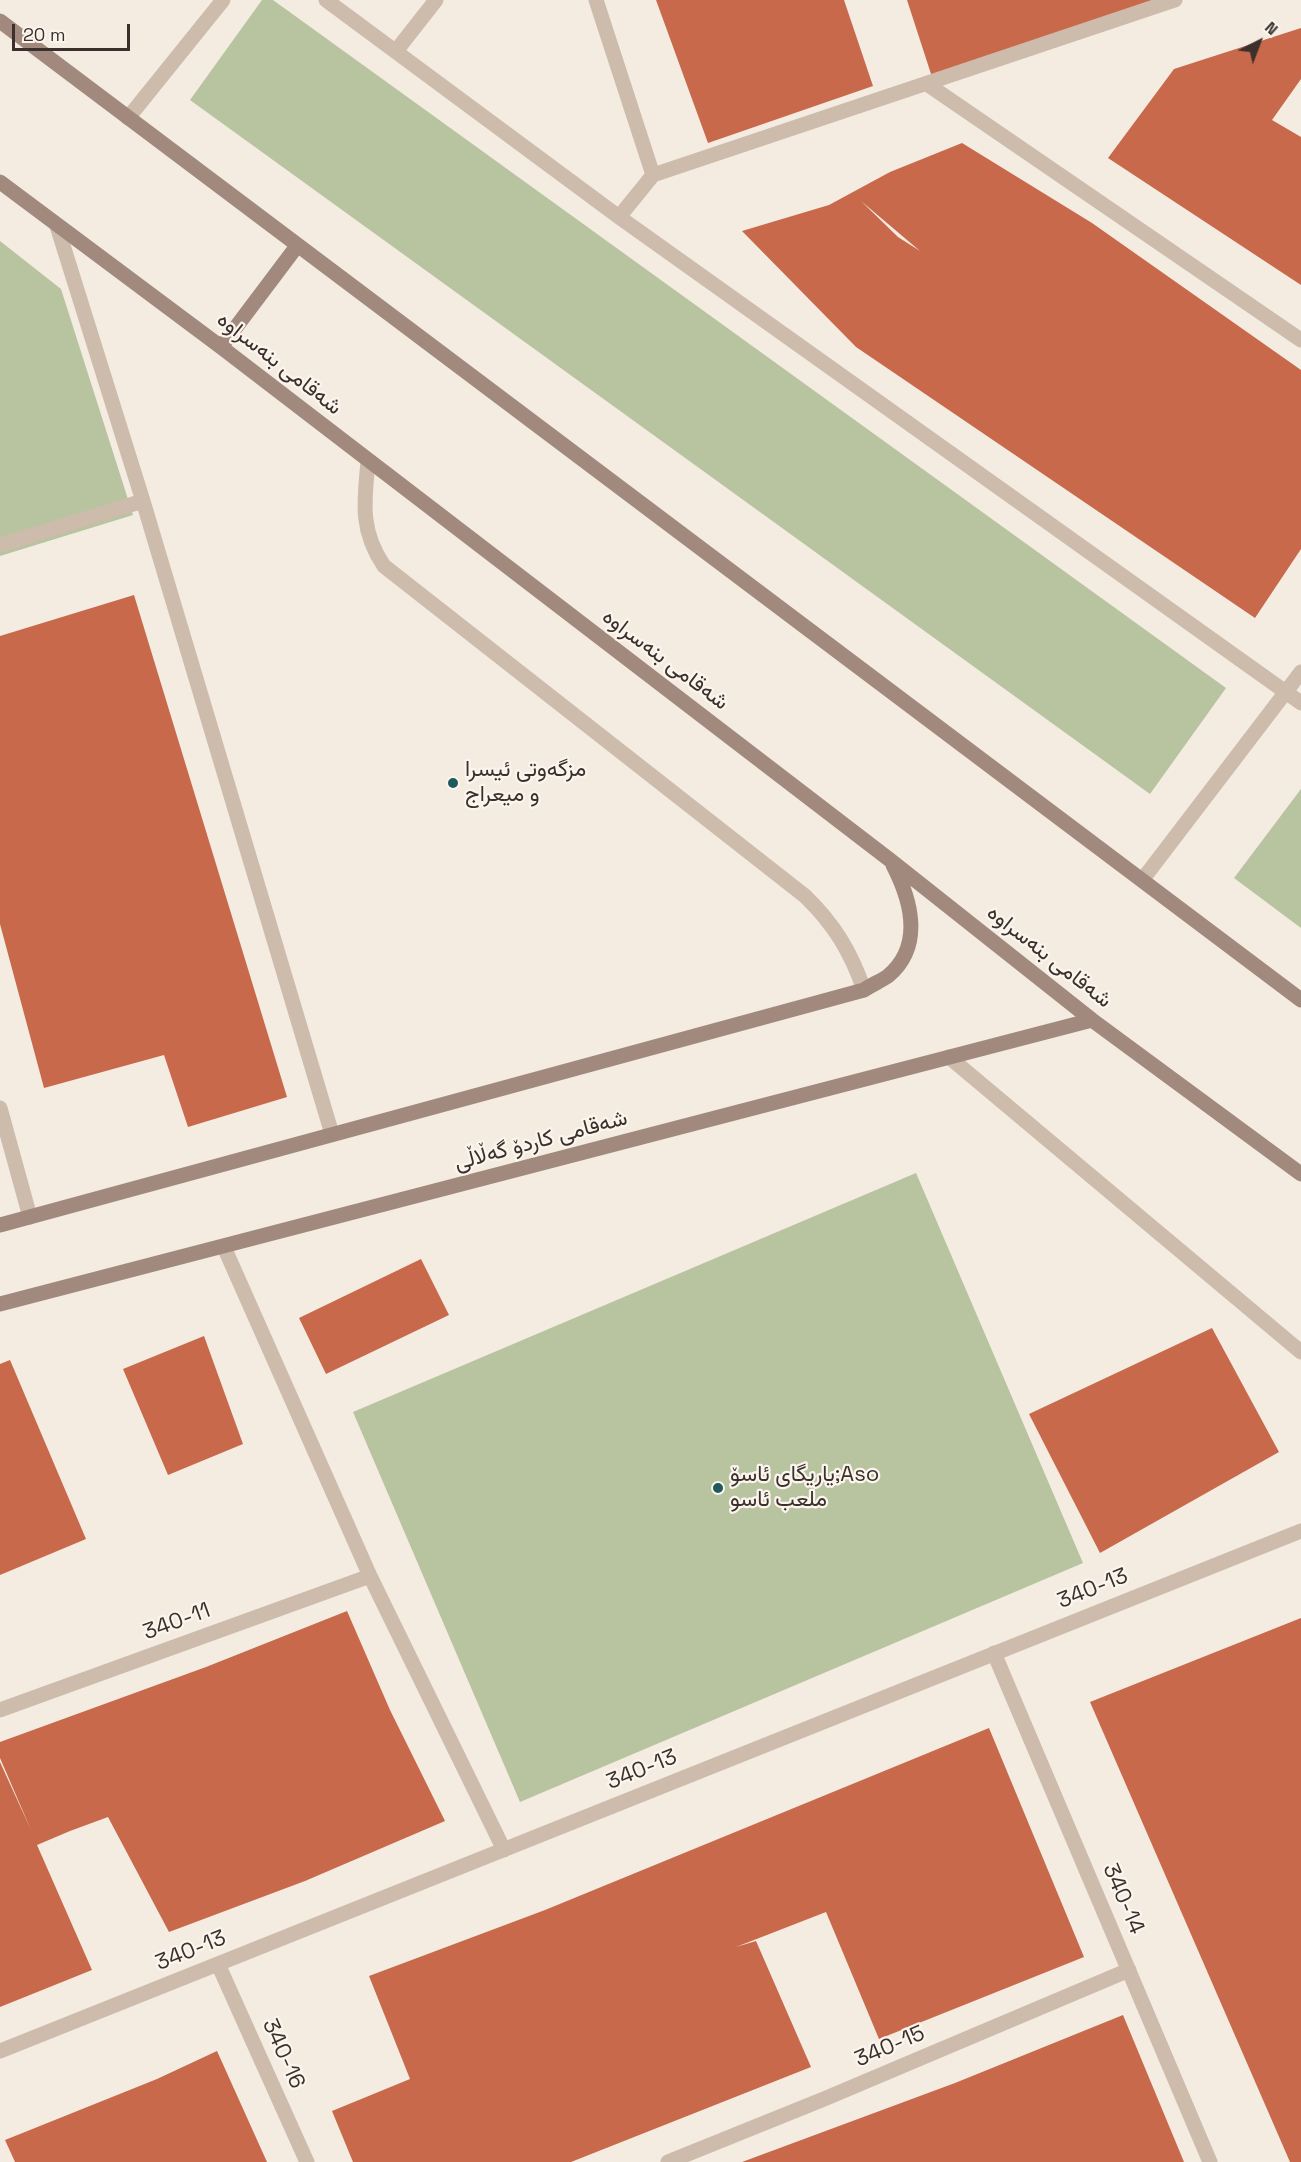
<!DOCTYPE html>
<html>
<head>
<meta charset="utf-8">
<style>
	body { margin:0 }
	#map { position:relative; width:1301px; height:2162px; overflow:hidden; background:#f4ebe1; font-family:"Space Grotesk",sans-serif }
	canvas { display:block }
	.north { position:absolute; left:1229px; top:12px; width:60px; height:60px; -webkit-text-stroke:4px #fbf5ee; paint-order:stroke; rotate:42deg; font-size:16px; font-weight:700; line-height:24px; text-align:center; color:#3b302b }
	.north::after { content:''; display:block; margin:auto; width:21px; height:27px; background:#3b302b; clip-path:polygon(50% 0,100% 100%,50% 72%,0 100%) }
	.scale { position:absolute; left:12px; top:24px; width:118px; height:27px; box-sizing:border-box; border:3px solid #3b302b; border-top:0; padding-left:8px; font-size:18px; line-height:21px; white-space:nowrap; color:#3b302b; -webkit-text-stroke:4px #fbf5ee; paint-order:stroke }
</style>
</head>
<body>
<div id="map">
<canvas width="1301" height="2162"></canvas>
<div class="north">N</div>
<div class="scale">20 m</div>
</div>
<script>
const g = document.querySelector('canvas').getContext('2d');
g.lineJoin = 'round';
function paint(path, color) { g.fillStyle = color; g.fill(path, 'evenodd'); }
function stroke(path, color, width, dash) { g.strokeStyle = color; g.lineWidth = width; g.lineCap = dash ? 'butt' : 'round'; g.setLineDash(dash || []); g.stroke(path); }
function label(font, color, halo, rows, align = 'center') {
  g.font = font + ' "Space Grotesk",Vazirmatn,sans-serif'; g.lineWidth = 4.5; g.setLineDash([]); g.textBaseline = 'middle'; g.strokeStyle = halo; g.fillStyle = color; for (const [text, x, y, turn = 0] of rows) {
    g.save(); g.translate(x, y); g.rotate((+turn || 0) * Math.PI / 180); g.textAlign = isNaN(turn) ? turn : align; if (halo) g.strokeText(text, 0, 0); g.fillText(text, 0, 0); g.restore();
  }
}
paint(new Path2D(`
	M262 0H273L1226 688 1150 794 190 100Z
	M0 241 61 289 133 515 0 556Z
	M1301 789V928L1234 878Z
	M916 1173 1083 1563 520 1802 353 1412Z`), '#b8c4a0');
paint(new Path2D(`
	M656 0H844L873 86 708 143Z
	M907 0H1169L932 77Z
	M1301 28V79L1272 120 1301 137V285L1108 158 1174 69Z
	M962 143 1092 223 1301 370V549L1255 618 856 347 742 231 829 205 890 172ZM861 201 920 251 898 237Z
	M134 595 287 1097 188 1127 164 1055 44 1088 0 924V636Z
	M421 1259 449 1315 326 1374 299 1318Z
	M1212 1328 1279 1452 1100 1553 1029 1414Z
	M204 1336 243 1444 168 1475 123 1369Z
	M10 1360 86 1539 0 1575V1364Z
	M347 1611 390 1710 445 1821 305 1881 169 1932 108 1817 70 1831 37 1845 92 1970 0 2007V1762L31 1830 0 1758V1742L206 1667Z
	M1301 1618V2162H1290L1090 1702Z
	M989 1728 1084 1957 879 2039 826 1912 736 1947 756 1941 811 2067 571 2162H353L332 2111 410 2079 369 1976 545 1910Z
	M1123 2015 1184 2162H742L955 2083Z
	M217 2051 267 2162H15L5 2140 157 2079Z`), '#c8694b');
stroke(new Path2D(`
	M396 51 436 0
	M368 462C364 502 360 531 384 566L805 896C834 924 851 952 864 990
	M949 1057 1301 1352`), '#cdbbac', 15);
stroke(new Path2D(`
	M326 0 619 217 1301 703
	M596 0 653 175
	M927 84 1301 340
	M128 118 223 0
	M619 217 653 175 1175 0
	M57 226 143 501 332 1134
	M0 545 143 501
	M1143 879 1301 672
	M0 1108 30 1217
	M224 1247 370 1576 504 1850
	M994 1653 1210 2162
	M0 1710 370 1576
	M218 1964 307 2162
	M0 2051 1301 1531
	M668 2162 824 2099 1129 1970`), '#cdbbac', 15);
stroke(new Path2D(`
	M0 21 1301 1000
	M0 182 221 347 890 860 1092 1020 1301 1174
	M221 347 297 246
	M0 1225 864 990C871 985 881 981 888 976 924 946 911 900 893 865
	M0 1304 1092 1020`), '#a18a7d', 15);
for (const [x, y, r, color] of [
	[453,783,6,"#1f5a5e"],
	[718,1488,6,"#1f5a5e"]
]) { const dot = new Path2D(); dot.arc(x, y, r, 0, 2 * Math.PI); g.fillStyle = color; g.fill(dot); stroke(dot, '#fbf5ee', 2); }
label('22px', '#3b302b', '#fbf5ee', [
	["شەقامی بنەسراوە",279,364,38],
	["شەقامی بنەسراوە",665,660,37],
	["شەقامی بنەسراوە",1049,957,38],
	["شەقامی کاردۆ گەڵاڵی",541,1141,-15],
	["340-13",1093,1589,-22],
	["340-11",177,1622,-20],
	["340-13",642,1770,-22],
	["340-14",1123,1899,67],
	["340-13",191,1951,-22],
	["340-15",890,2047,-23],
	["340-16",283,2054,66]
]);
label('22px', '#3b302b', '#fbf5ee', [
	["مزگەوتی ئیسرا",465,770],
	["و میعراج",465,795],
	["یاریگای ئاسۆ;Aso",730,1475],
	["ملعب ئاسو",730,1500]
], 'left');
</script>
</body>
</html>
